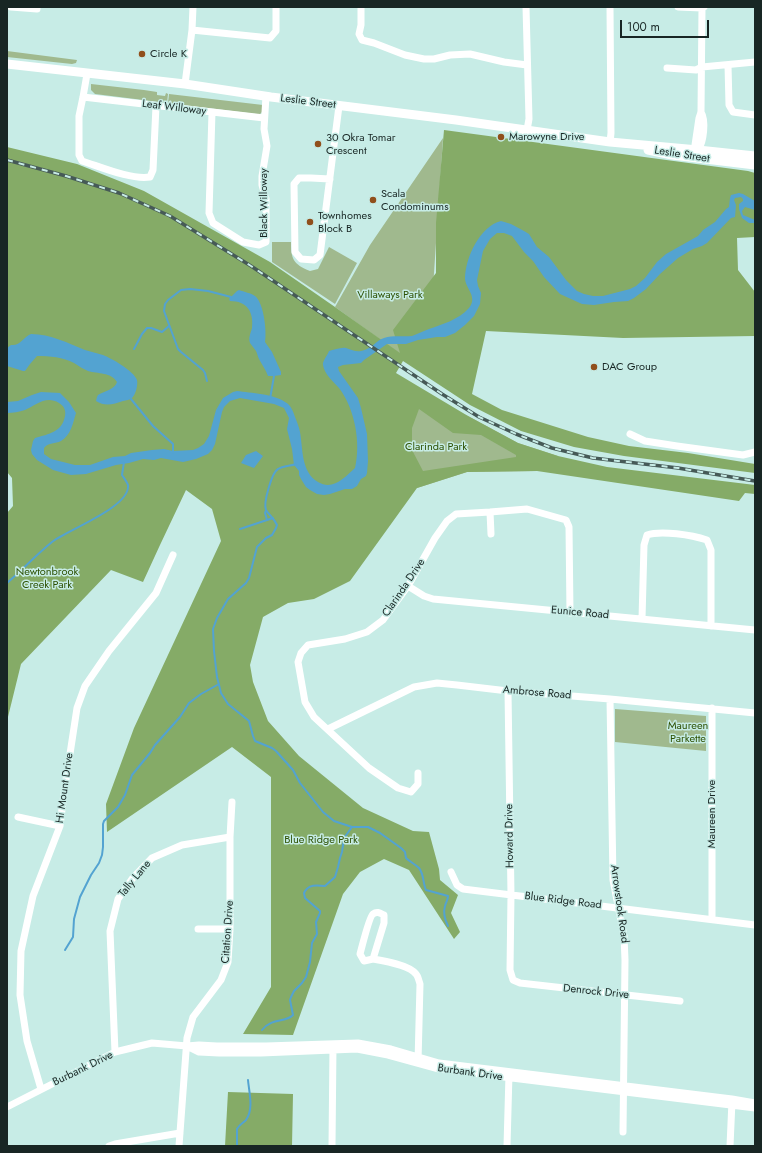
<!DOCTYPE html>
<html>
<head>
<meta charset="utf-8">
<style>
	body { margin:0 }
	#map { position:relative; width:762px; height:1153px; overflow:hidden; background:#c7ece6; font-family:Jost,sans-serif }
	canvas { display:block }
	.frame { position:absolute; inset:0; border:8px solid #182624; pointer-events:none }
	.scale { position:absolute; left:620px; top:20px; width:89px; height:18px; box-sizing:border-box; border:2px solid #182624; border-top:0; padding-left:5px; font-size:12px; line-height:14px; white-space:nowrap; color:#182624; -webkit-text-stroke:3px #c7ece6; paint-order:stroke }
</style>
</head>
<body>
<div id="map">
<canvas width="762" height="1153"></canvas>
<div class="frame"></div>
<div class="scale">100 m</div>
</div>
<script>
const g = document.querySelector('canvas').getContext('2d');
g.lineJoin = 'round';
function paint(path, color) { g.fillStyle = color; g.fill(path, 'evenodd'); }
function stroke(path, color, width, dash) { g.strokeStyle = color; g.lineWidth = width; g.lineCap = dash ? 'butt' : 'round'; g.setLineDash(dash || []); g.stroke(path); }
function label(font, color, halo, rows, align = 'center') {
  g.font = font + ' Jost,sans-serif'; g.lineWidth = 3; g.setLineDash([]); g.textBaseline = 'middle'; g.strokeStyle = halo; g.fillStyle = color; for (const [text, x, y, turn = 0] of rows) {
    g.save(); g.translate(x, y); g.rotate((+turn || 0) * Math.PI / 180); g.textAlign = isNaN(turn) ? turn : align; if (halo) g.strokeText(text, 0, 0); g.fillText(text, 0, 0); g.restore();
  }
}
paint(new Path2D(`
	M7 51 77 60 76 63 72 64 7 57Z
	M91 84 144 90 157 92V95L165 96 166 93 168 94 167 103 95 94 91 90Z
	M169 94 263 105V111L260 114H256L168 103Z
	M443 138 431 318 439 382 335 307 370 245Z
	M272 242H291C291 259 293 264 310 271L318 269 329 247 357 263 335 304 272 262Z
	M414 392 468 416 518 443 558 456 537 471 467 472 417 488 399 457Z
	M615 709 706 716V751L615 742Z`), '#a0b98e');
paint(new Path2D(`
	M444 130 748 171 755 173V237L737 238 738 270 755 292V336L623 338 486 331 472 394 502 410 588 437 629 446 688 453 755 464V473L624 456 574 447 521 431 470 405 403 361 396 373 468 416 518 443 558 456 607 467 755 485V494L745 493 739 501 537 471 467 472 417 488 350 581 314 599 288 603 263 617 250 665 253 682 268 721 299 756 363 808 413 831 429 832 439 869 440 880 458 895 451 913 460 932 454 939 409 870 384 859 360 872 343 894 293 1035 243 1034 271 987V777L232 747 107 832 106 804 134 728 221 541 212 509 186 490 160 545 143 582 111 570 21 664 7 721V513L13 506 12 478 7 472V147L77 164 144 191 270 262 335 307 400 353 393 330 436 273V223ZM419 409 453 433 481 435 516 455V457L423 471 412 450V428Z
	M228 1092 293 1094 292 1146H225Z`), '#85ab67');
paint(new Path2D(`
	M739 193 743 194 755 201V210L745 207 742 211 743 215 755 220V223H749L742 218 739 209V204L743 201V199L741 197 735 198 734 200 736 205 735 217 731 218 707 243 702 246 693 249 678 258 660 274 646 289 634 298 628 301 614 302 594 305 582 304 560 294 544 277 533 261 524 252 512 236 504 233H497L490 239 483 251 477 280 478 286 481 293 480 304 474 316 465 325 455 333 445 337H437L418 340 406 344H387L364 360 361 363 343 365 338 367 339 371 358 398 361 408 367 434 368 461 367 473 366 476 361 479 357 486 352 489H345L330 494 324 495 317 494 310 490 306 487 301 479 299 475V471L294 465 292 449 287 429 289 418 284 408 274 404 240 398 230 401 224 407 222 412 215 444 212 450 208 454 196 459 183 462 161 458 154 460 143 459 129 463 116 465 86 474 71 475 53 470 37 460 32 454 31 450 33 441 35 438C49 434 62 432 65 416 66 410 64 406 59 403 46 395 36 405 25 410 19 412 13 413 7 413V402L18 401 32 395 41 392 60 393 69 402 76 413C73 423 71 435 61 441 55 444 49 442 44 448V454L51 459 75 465H90L113 457 125 456 131 453 152 450 164 449 173 451 193 450 198 448 204 444 209 436 216 410 223 398 233 392 237 391C251 393 274 394 285 402 291 405 293 411 295 417 297 422 299 427 300 432 303 449 301 472 318 482 333 491 345 477 355 468 361 443 355 409 339 388 334 382 324 374 323 365 322 362 327 356 329 351 334 350 341 347 346 348 352 350 356 352 361 351 372 349 375 341 384 338 393 335 403 337 412 336 418 334 423 331 429 329 443 324 458 320 469 308 478 297 466 289 465 279 465 258 480 226 501 221L511 224 524 231 529 234 537 247 549 257 566 280 577 291 584 294 593 296H603L630 289 636 286 645 278 657 262 666 254 698 236 703 230 715 222 726 209 729 207 730 198 731 195Z
	M239 290C244 292 251 293 255 296 264 303 267 332 265 342L272 352 281 372V375L274 376H268C266 370 262 365 259 359 258 357 257 353 256 351 254 348 252 346 250 343 248 337 251 333 252 328 254 312 247 301 230 301L229 299 237 291Z
	M31 334C51 334 67 343 85 350 91 352 97 353 103 355 111 358 134 371 137 380 138 385 136 394 132 398 130 400 126 400 123 401 114 404 105 407 96 401L97 397 98 395C105 391 115 389 117 382 111 372 98 374 88 371 83 369 79 366 74 363 63 357 50 356 37 356L30 364 25 371H23L7 366V348L11 345C21 346 23 337 31 334Z
	M256 451 263 456 254 468 241 463 246 455Z`), '#53a3d1');
stroke(new Path2D(`
	M134 349 142 334 147 328H151L162 332 169 326
	M207 381 205 373 203 370 181 352 178 349 164 311 165 304 168 300 181 290 190 289 208 291 231 297
	M131 399 153 426 173 444V453
	M270 399 274 376
	M296 464C291 466 283 466 278 469 272 472 263 503 266 510 269 515 274 518 277 525L276 528 272 535 266 538 257 547 249 578 246 583 228 599 217 618 213 629 214 651 217 677 221 693 228 704 249 721 253 736 255 741 272 748 276 751 293 770 300 783 323 812 334 821 352 827H368L380 833 401 848 405 852 406 858C410 862 415 864 419 868 424 874 423 884 426 890L448 896C448 900 446 902 445 906 443 913 445 920 448 926
	M266 510 265 513 267 520
	M240 529 273 518
	M7 583C22 570 36 555 52 542 67 530 131 507 128 485 127 482 124 478 122 475L124 462
	M65 950 73 937 74 919 80 897 91 875 99 863 102 855 103 847V824L104 821 118 807 125 795 132 775 150 753 155 745 180 717 189 703 201 694 219 684
	M262 1030C272 1017 286 1023 293 1015L290 1000 291 997 294 991 302 983 306 977 310 962 312 943 317 934 316 922 320 913V911L305 898 304 893C308 884 317 885 325 886L335 877 338 867 340 858 342 852 344 838 352 827
	M237 1146V1129C239 1125 243 1123 246 1120 254 1109 249 1092 248 1080`), '#53a3d1', 2);
stroke(new Path2D(`
	M11 7 37 9V7
	M361 7V25L359 34 362 40 374 43 405 55 424 59H434L450 55 470 54 504 62 527 65
	M526 7 529 119 527 130
	M678 7 702 8
	M192 30 270 38 276 31V7
	M728 65 729 105 733 112 755 115
	M667 68 696 70 702 67 755 62
	M87 74 83 97 79 116V155L82 161C101 167 131 180 150 177L153 170 156 106
	M185 84 192 30 193 7
	M83 97 264 118
	M212 112 209 213 213 223 243 242 259 245 266 242V199L262 185V176L267 146 264 129 266 96
	M701 112C706 120 704 142 698 150L695 145 699 118 701 112 702 8 704 7
	M610 142 611 133 610 7
	M330 179 311 178H299L294 184 295 252 301 259 314 260 320 255 339 106
	M630 434 645 441 677 446 743 455 755 452
	M490 512 491 534
	M408 586 424 596 433 599 755 630
	M642 619 644 545 647 535C661 530 692 535 707 540L711 550V626
	M508 691 511 895 510 970 513 980 520 983 680 1001
	M610 699 613 880 624 936 625 960 623 1132
	M712 708V919
	M328 729 414 687 437 683 457 685 508 691 610 699 755 713
	M418 773V784L411 792 398 788 369 768 314 717 305 702 298 662 301 653 308 645 345 639 367 632 383 620 408 586 435 538 447 521 456 514 490 512 527 509 566 520 569 527 570 613
	M18 817 60 826
	M451 872 457 885 463 889 755 925
	M198 929H230
	M373 959 364 961 360 954C362 947 369 917 373 914 377 911 380 913 384 915V923L373 959C385 961 409 965 416 974 418 976 419 981 420 984L418 1062
	M189 1047 199 1052 219 1053H261L357 1049 388 1055 439 1069 755 1108
	M115 1052 110 931 118 899 132 879 152 858 182 845 230 837
	M41 1089 27 1041 20 995 21 951 33 896 60 826 64 793 77 708 85 686 109 651 156 593 173 555
	M7 1107 115 1052 152 1043 187 1046 199 1045 217 1046H266L358 1043 391 1049 439 1063 732 1099 755 1103
	M109 1146 115 1144 180 1133
	M179 1146 187 1038 193 1017 221 980 228 962 230 929V837L232 802
	M332 1146 333 1046
	M507 1146 509 1074
	M730 1146 732 1101`), '#fff', 7);
stroke(new Path2D(`
	M7 64 185 84 271 97 456 120 610 142 698 150 755 156
	M648 150 672 155 755 165`), '#fff', 9);
const rail = new Path2D(`
	M7 160 66 176 119 193 170 216 251 266 442 394 479 417 516 434 552 448 593 458 678 468 755 481`);
stroke(rail, '#465a57', 3.5);
stroke(rail, '#c7ece6', 2, [6]);
for (const [x, y, r, color] of [
	[142,54,4,"#904f1b"],
	[501,137,4,"#904f1b"],
	[318,144,4,"#904f1b"],
	[373,200,4,"#904f1b"],
	[310,222,4,"#904f1b"],
	[594,367,4,"#904f1b"]
]) { const dot = new Path2D(); dot.arc(x, y, r, 0, 2 * Math.PI); g.fillStyle = color; g.fill(dot); stroke(dot, '#c7ece6', 1.5); }
label('11px', '#182624', '#c7ece6', [
	["Circle K",150,54],
	["Marowyne Drive",509,137],
	["30 Okra Tomar",326,138],
	["Crescent",326,151],
	["Scala",381,194],
	["Condominums",381,207],
	["Townhomes",318,216],
	["Block B",318,229],
	["DAC Group",602,367]
], 'left');
label('11px', '#182624', '#c7ece6', [
	["Leslie Street",308,102,7],
	["Leaf Willoway",174,108,7],
	["Leslie Street",682,155,9],
	["Black Willoway",264,203,-90],
	["Clarinda Drive",404,588,-56],
	["Eunice Road",580,613,5],
	["Ambrose Road",537,693,5],
	["Hi Mount Drive",65,788,-82],
	["Maureen Drive",712,814,-90],
	["Howard Drive",510,836,-91],
	["Tally Lane",135,879,-51],
	["Blue Ridge Road",563,901,7],
	["Arrowstook Road",619,904,82],
	["Citation Drive",228,932,-86],
	["Denrock Drive",596,992,6],
	["Burbank Drive",83,1069,-26],
	["Burbank Drive",470,1073,8]
]);
label('11px', '#2d5002', '#c7ece6', [
	["Villaways Park",390,295],
	["Clarinda Park",436,447],
	["Newtonbrook",47,572],
	["Creek Park",47,585],
	["Maureen",688,726],
	["Parkette",688,739],
	["Blue Ridge Park",321,840]
]);
</script>
</body>
</html>
